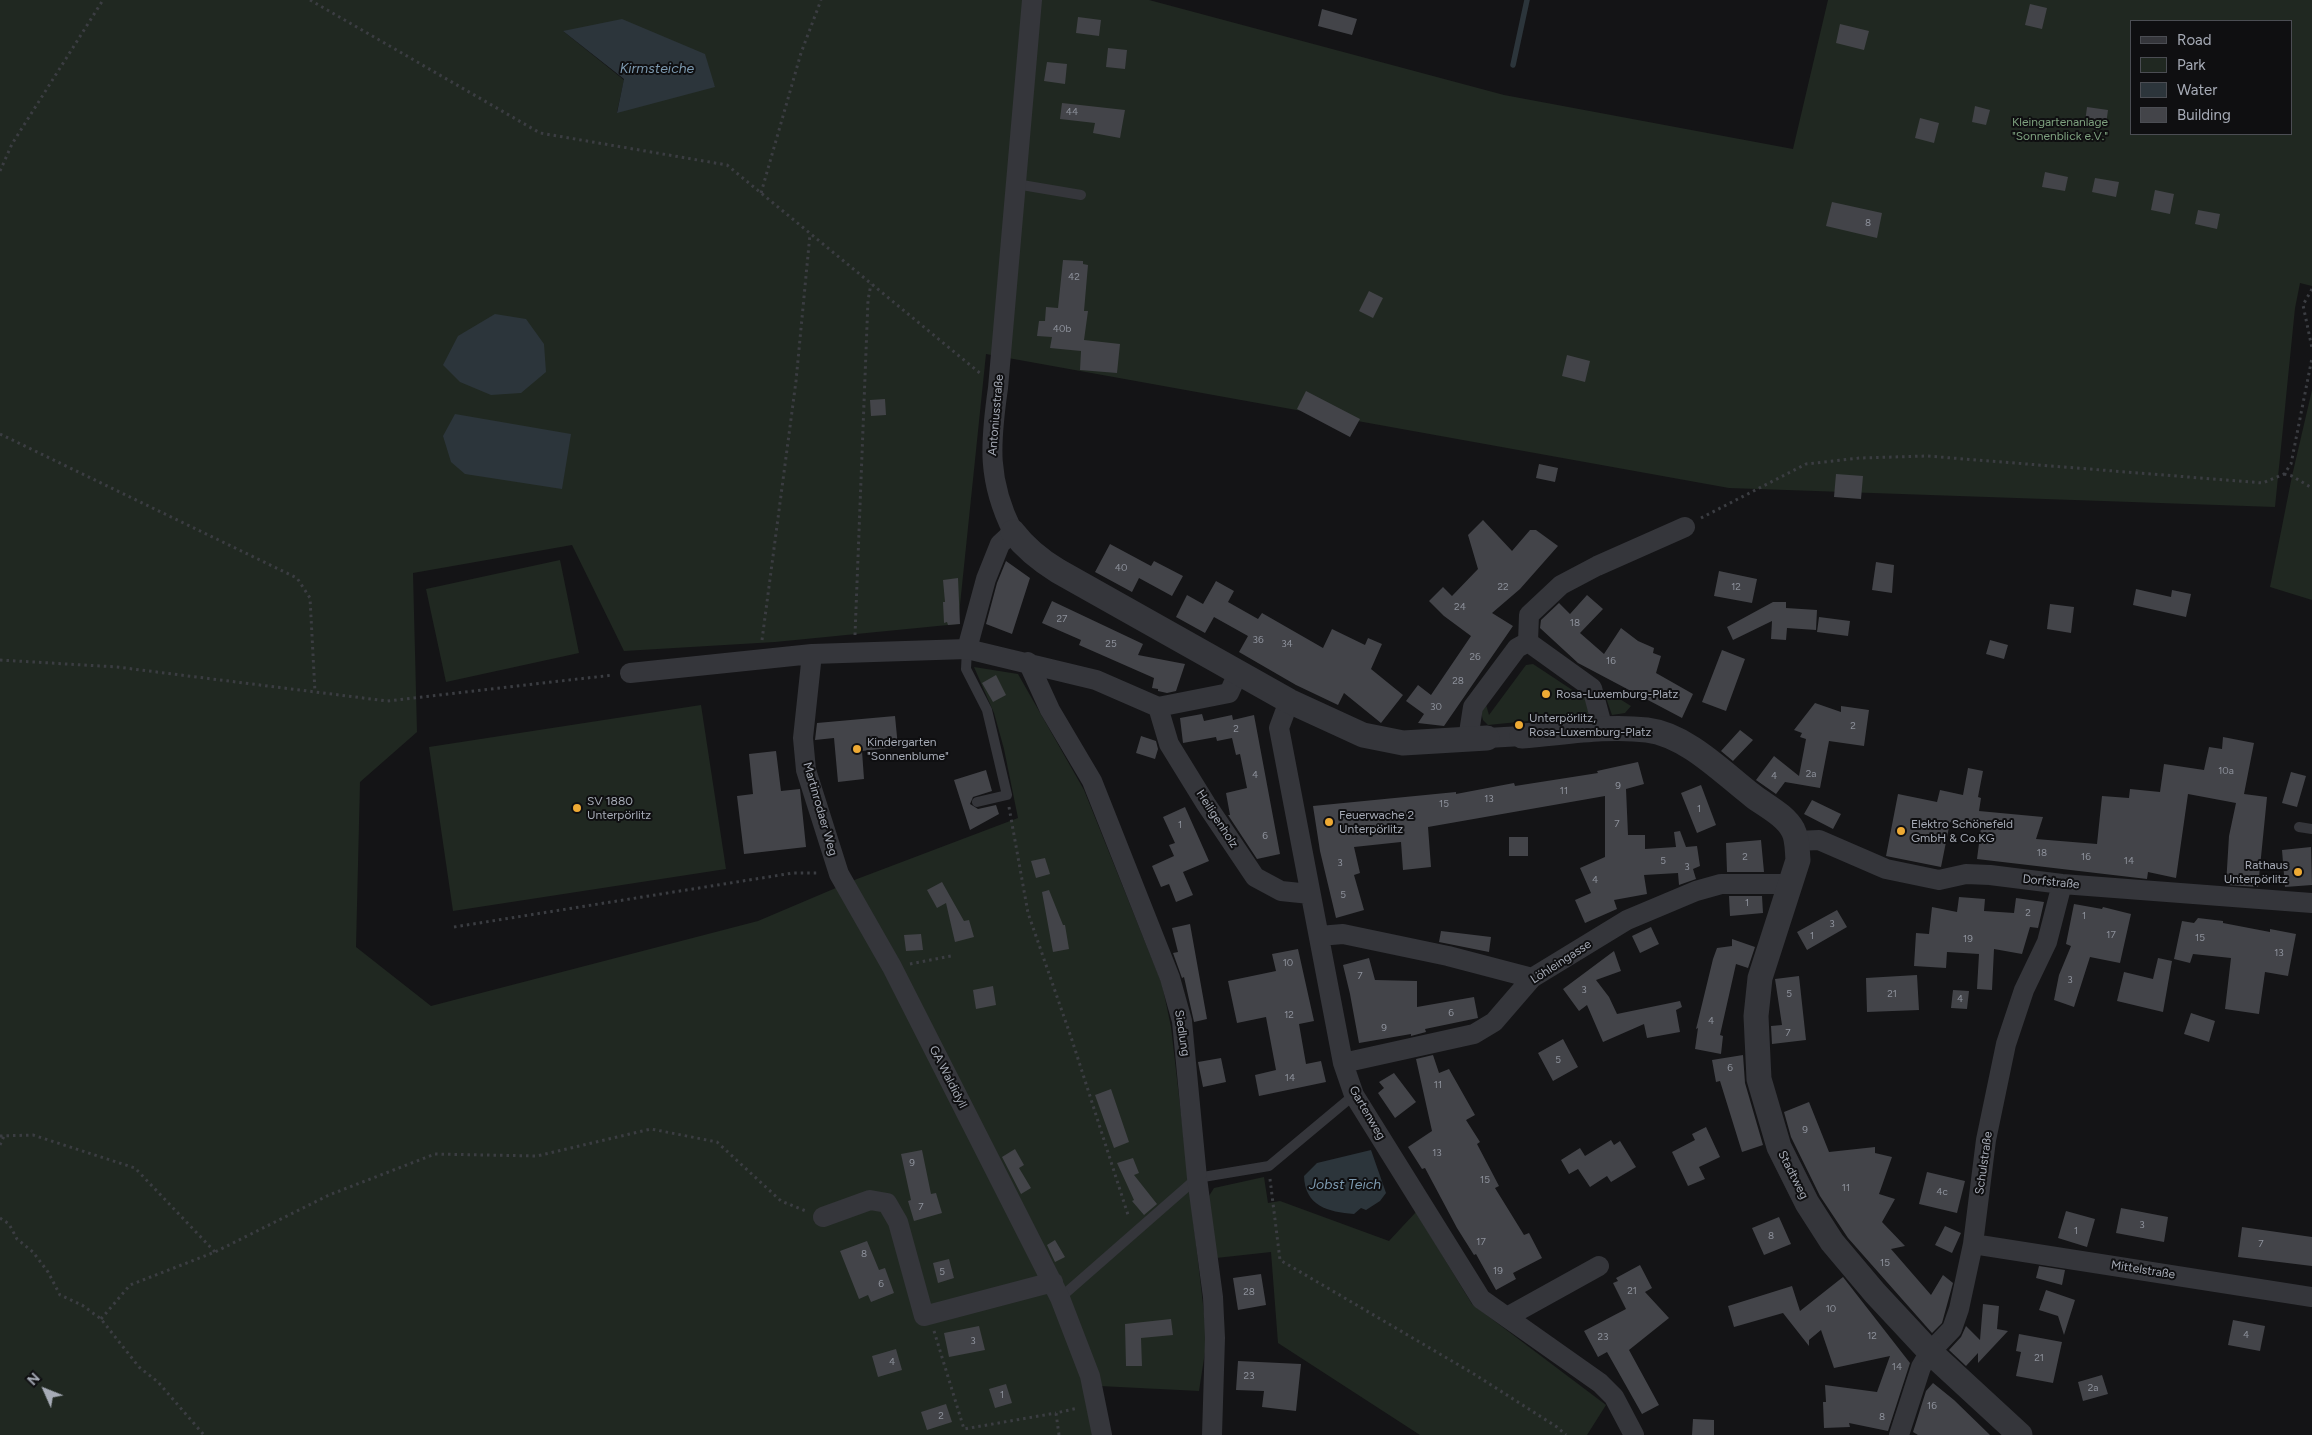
<!DOCTYPE html>
<html>
<head>
<meta charset="utf-8">
<style>
	body { margin:0 }
	#map { position:relative; width:2312px; height:1435px; overflow:hidden; background:#141416; font-family:Figtree,sans-serif }
	canvas { display:block }
	.legend { position:absolute; left:2130px; top:20px; width:162px; height:115px; box-sizing:border-box; background:#0f0f11; border:1px solid #4b4d53; margin:0; padding:6px 9px; list-style:none; font-size:15px; color:#a6abb6 }
	.legend li { display:flex; align-items:center; gap:10px; height:25px }
	.legend b { width:25px; border:1px solid #4b4d53 }
	.north { position:absolute; left:20px; top:1365px; width:50px; height:50px; -webkit-text-stroke:4px #0f0f11; paint-order:stroke; rotate:314deg; font-size:14px; font-weight:700; line-height:20px; text-align:center; color:#a6abb6 }
	.north::after { content:''; display:block; margin:auto; width:18px; height:22px; background:#a6abb6; clip-path:polygon(50% 0,100% 100%,50% 72%,0 100%) }
</style>
</head>
<body>
<div id="map">
<canvas width="2312" height="1435"></canvas>
<ul class="legend">
<li><b style="height:6px;background:#35363b"></b>Road</li>
<li><b style="height:14px;background:#202821"></b>Park</li>
<li><b style="height:14px;background:#2c353b"></b>Water</li>
<li><b style="height:14px;background:#434449"></b>Building</li>
</ul>
<div class="north">N</div>
</div>
<script>
const g = document.querySelector('canvas').getContext('2d');
g.lineJoin = 'round';
function paint(path, color) { g.fillStyle = color; g.fill(path, 'evenodd'); }
function stroke(path, color, width, dash) { g.strokeStyle = color; g.lineWidth = width; g.lineCap = dash ? 'butt' : 'round'; g.setLineDash(dash || []); g.stroke(path); }
function label(font, color, halo, rows, align = 'center') {
  g.font = font + ' Figtree,sans-serif'; g.lineWidth = 4; g.setLineDash([]); g.textBaseline = 'middle'; g.strokeStyle = halo; g.fillStyle = color; for (const [text, x, y, turn = 0] of rows) {
    g.save(); g.translate(x, y); g.rotate((+turn || 0) * Math.PI / 180); g.textAlign = isNaN(turn) ? turn : align; if (halo) g.strokeText(text, 0, 0); g.fillText(text, 0, 0); g.restore();
  }
}
paint(new Path2D(`
	M0 0H1149L1504 95 1793 149 1828 0H2312V286L2300 283 2295 308 2275 507 1729 488 986 354 958 624 775 642 624 651 572 545 413 573 417 732 360 782 356 947 431 1006 758 921 857 879 1018 818 1004 749 994 713 974 667 1018 674 1084 790 1162 984 1171 1027 1207 1339 1199 1391 1100 1386 1105 1435H0ZM2131 21H2291V134H2131ZM563 31 715 86 617 112 624 80Z
	M2312 390V600L2270 587 2292 476Z
	M560 560 579 653 446 682 426 589Z
	M1533 664 1589 701V715L1488 725 1483 720 1480 709 1485 701 1489 715 1526 665Z
	M1607 691 1631 706 1625 713 1612 715 1605 695Z
	M701 705 726 869 453 911 429 747Z
	M1264 1177 1268 1203 1280 1201 1389 1241 1416 1212 1472 1304 1606 1405 1587 1435H1420L1278 1343 1271 1252 1216 1258 1209 1196 1214 1188Z`), '#202821');
paint(new Path2D(`
	M622 19 705 54 715 87 617 113 624 79 563 31Z
	M495 314 526 319 544 344 546 372 521 393 491 395 460 382 443 365 458 336Z
	M455 414 571 434 562 489 465 474 451 462 443 436Z
	M1371 1150 1386 1193 1380 1201 1366 1210 1361 1208 1354 1214C1328 1212 1305 1206 1304 1176L1317 1163Z`), '#2c353b');
stroke(new Path2D(`
	M1513 65 1527 0`), '#2c353b', 5.5);
paint(new Path2D(`
	M2030 4 2047 8 2042 29 2025 25Z
	M1322 9 1357 19 1352 35 1318 26Z
	M1078 17 1101 20 1099 36 1076 33Z
	M1840 24 1869 31 1864 50 1836 43Z
	M1108 48 1127 50 1125 69 1106 67Z
	M1047 62 1067 64 1065 84 1044 81Z
	M1062 103 1125 110 1120 138 1093 133 1095 123 1060 119Z
	M1975 106 1990 110 1986 125 1972 122Z
	M2087 107 2108 110 2106 125 2085 122Z
	M1920 118 1939 123 1934 143 1915 138Z
	M2045 172 2068 177 2065 191 2042 187Z
	M2095 178 2119 182 2116 197 2092 192Z
	M2155 190 2174 194 2170 214 2151 210Z
	M1832 202 1882 213 1877 238 1826 226Z
	M2198 210 2220 214 2217 229 2195 224Z
	M1063 260 1083 261V264L1088 265 1084 311H1088L1084 340 1120 344 1117 373 1080 370 1081 351 1050 348 1052 337 1037 336 1039 321H1045L1046 307 1058 308Z
	M1369 291 1383 298 1373 318 1359 311Z
	M1567 355 1590 361 1585 382 1562 376Z
	M1306 391 1360 419 1350 437 1297 409Z
	M885 399 886 415 871 416 870 400Z
	M1539 464 1558 468 1555 482 1536 478Z
	M1836 474 1863 476 1861 499 1834 497Z
	M1483 520 1512 551 1530 530H1536L1558 546 1520 589 1492 613 1513 626 1444 726 1418 723 1424 714 1406 701 1418 685 1431 695 1471 636 1444 616 1429 601 1443 587 1452 596 1478 569 1468 535Z
	M1110 544 1151 566 1154 561 1183 576 1172 596 1139 578 1132 592 1095 572Z
	M1006 561 1030 578 1012 634 986 624 997 583Z
	M1876 562 1894 565 1892 593 1872 590Z
	M1719 571 1757 579 1752 603 1714 596Z
	M958 578 960 624 948 625 947 622 944 623 943 602H945L943 580Z
	M1216 581 1234 591 1228 602 1258 619 1262 613 1323 648 1332 629 1365 645 1368 638 1382 644 1371 669 1403 695 1381 723 1344 693 1338 705 1296 685 1239 652 1248 636 1214 617 1205 633 1176 617 1187 595 1203 604Z
	M2136 589 2171 597 2172 590 2191 594 2186 617 2133 605Z
	M1587 595 1603 609 1580 633 1604 654 1621 628 1638 641 1654 648 1653 653 1661 656 1656 673 1693 694 1682 718 1578 663 1540 628 1541 620 1559 603 1570 614Z
	M1052 601 1143 644 1138 655 1185 664 1176 691 1167 693 1158 691V689L1152 688 1154 678 1079 645 1081 640 1042 623Z
	M1773 602H1786V608L1817 610 1816 630 1787 628 1786 640 1771 639 1772 621 1733 640 1727 627Z
	M2050 604 2074 607 2071 633 2047 629Z
	M1819 617 1850 621 1848 636 1817 632Z
	M1990 640 2008 645 2004 659 1986 654Z
	M1722 650 1745 659 1726 711 1702 702Z
	M996 675 1006 695 993 702 982 683Z
	M1815 703 1841 712V706L1869 710 1864 746 1829 741 1820 788 1785 782 1776 794 1756 780 1774 756 1799 776 1806 739 1800 737 1802 733 1794 730Z
	M1202 714 1204 721 1232 715 1233 720 1254 715 1280 854 1257 859 1228 815H1230L1226 793 1247 788 1240 754 1236 755 1232 738 1217 741 1216 737 1183 743 1180 718Z
	M895 716 898 747 862 751 864 779 838 782 834 738 815 740 817 723Z
	M1740 730 1753 740 1733 761 1721 751Z
	M1141 736 1156 741 1158 749 1155 759 1136 753Z
	M2223 737 2254 743 2244 794 2267 797 2258 887 2226 885 2229 836 2236 803 2188 794 2176 878 2148 872 2147 879 1977 859 1981 828 1950 822 1941 867 1886 856 1898 794 1937 802 1940 790 1963 795 1968 768 1983 771 1978 797 1981 798 1979 811 2043 817 2036 839 2097 844 2102 796 2129 798 2130 789 2160 792 2164 764 2204 770 2209 747 2222 749Z
	M776 751 781 791 800 789 806 847 744 854 737 796 753 794 749 754Z
	M1638 762 1644 784 1626 789 1628 835H1645V849L1676 847 1674 832 1680 831 1686 847 1697 846 1700 866 1693 869 1696 879 1679 885 1678 873 1644 875 1647 894 1614 900 1617 909 1585 923 1575 900 1591 893 1580 868 1605 857V796L1428 827 1431 867 1403 870 1401 842 1354 847 1360 873 1354 875 1364 910 1336 918 1320 851 1313 806 1456 792V794L1514 783 1515 786 1598 773 1597 771Z
	M986 770 992 791 973 797 970 804 978 809 996 805 999 814 970 830 954 780Z
	M2291 772 2306 776 2297 807 2282 803Z
	M1701 785 1716 825 1697 833 1681 793Z
	M1812 800 1841 814 1833 829 1804 814Z
	M1185 807 1209 861 1183 872 1193 895 1176 902 1169 884 1161 887 1152 866 1174 856 1169 845 1175 843 1163 817Z
	M1509 837H1528V856H1509Z
	M1761 840 1764 872H1727L1726 843Z
	M2311 847 2312 885 2285 887 2282 850Z
	M1045 858 1050 874 1036 878 1031 861Z
	M942 882 964 921 969 920 974 937 955 942 946 903 937 908 927 890Z
	M1049 890 1063 925H1065L1069 949 1053 952 1042 892Z
	M1729 896H1762L1763 913 1730 916Z
	M1959 897 1985 899 1984 911 2014 913 2016 898 2044 902 2038 928 2030 927 2022 954 1994 949 1992 990 1977 989 1979 954 1947 952 1946 968 1914 966 1916 933 1929 934 1932 907 1957 912Z
	M2074 904 2102 909 2103 907 2131 914 2120 963 2090 957 2074 1007 2054 1000 2059 975 2071 946 2066 944Z
	M1837 910 1847 927 1807 950 1797 932Z
	M2198 918 2223 921V923L2270 932V929L2296 934 2288 976 2265 972 2259 1014 2225 1009 2231 958 2193 954 2190 963 2174 959 2182 921 2194 923Z
	M1190 924 1207 1019 1194 1022 1184 977 1182 978 1173 953 1178 952 1172 928Z
	M1651 927 1659 944 1640 953 1632 936Z
	M1441 931 1491 937 1489 952 1439 942Z
	M921 934 923 950 906 951 904 935Z
	M1732 939 1755 947 1748 968 1736 964 1720 1035 1723 1036 1721 1054 1695 1049 1698 1028 1696 1029 1713 959 1717 948 1732 946Z
	M1298 949 1314 1021 1299 1024 1306 1064 1321 1061 1326 1082 1259 1096 1255 1075 1276 1070 1266 1017 1237 1023 1228 981 1276 971 1272 954Z
	M1614 951 1621 971 1596 980 1609 997 1617 1014 1680 1001 1682 1007 1676 1010 1680 1032 1647 1038 1644 1024 1603 1042 1587 1005 1579 1011 1563 989Z
	M1369 958 1375 980 1417 981V1007L1474 997 1478 1018 1425 1029 1426 1032 1411 1036V1034L1359 1043 1350 994 1343 965Z
	M2158 958 2172 961 2163 1012 2117 1001 2124 972 2153 979Z
	M1917 975 1919 1010 1867 1012 1866 978Z
	M1799 976 1806 1040 1772 1044 1771 1026 1782 1025 1775 979Z
	M993 986 996 1005 976 1009 973 990Z
	M1953 990 1969 991 1967 1009 1951 1008Z
	M2191 1013 2215 1021 2209 1042 2184 1034Z
	M1563 1039 1578 1067 1553 1081 1538 1053Z
	M1433 1055 1439 1073 1449 1069 1475 1115 1466 1120 1480 1142 1477 1144 1499 1186 1495 1188 1524 1235 1529 1233 1542 1258 1513 1273 1516 1279 1496 1290 1476 1254 1474 1255 1457 1228 1425 1168 1422 1169 1408 1147 1432 1131 1416 1059Z
	M1743 1055 1745 1083 1763 1145 1742 1152 1720 1081 1716 1082 1712 1060Z
	M1221 1058 1226 1082 1203 1087 1198 1062Z
	M1394 1073 1416 1102 1395 1118 1378 1093 1384 1088 1379 1082Z
	M1111 1089 1129 1142 1114 1148 1095 1095Z
	M1809 1102 1829 1152 1875 1147V1153L1892 1157 1879 1194 1895 1199 1882 1222 1905 1246 1891 1249 1931 1295 1943 1275 1953 1283 1942 1323 1932 1333 1848 1238 1820 1196 1791 1137 1784 1112Z
	M1706 1127 1720 1157 1699 1167 1705 1179 1688 1186 1672 1152 1695 1140 1692 1134Z
	M1611 1140 1614 1145 1620 1141 1636 1167 1611 1182 1607 1176 1590 1187 1578 1169 1569 1174 1561 1160 1580 1148 1585 1156Z
	M1015 1149 1024 1165 1019 1168 1031 1188 1021 1194 1002 1157Z
	M922 1150 931 1194 936 1193 942 1213 914 1221 908 1201 911 1200 901 1154Z
	M1133 1158 1139 1173 1134 1175 1157 1204 1144 1215 1132 1201 1134 1200 1117 1163Z
	M1927 1172 1965 1181 1957 1213 1919 1204Z
	M2121 1208 2168 1217 2164 1242 2116 1233Z
	M2066 1211 2095 1219 2087 1247 2058 1238Z
	M1779 1217 1791 1244 1764 1255 1752 1228Z
	M1945 1226 1961 1233 1952 1253 1935 1245Z
	M2242 1227 2312 1237V1266L2238 1257Z
	M1055 1240 1065 1257 1055 1262 1047 1245Z
	M867 1241 879 1270 885 1268 894 1293 871 1302 868 1295 859 1299 840 1251Z
	M949 1259 954 1278 938 1283 933 1263Z
	M1640 1265 1652 1288 1645 1292 1669 1318 1629 1350 1659 1405 1642 1414 1607 1352 1598 1357 1584 1331 1626 1309 1613 1283 1618 1281 1616 1278Z
	M2039 1266 2065 1270 2062 1285 2036 1278Z
	M1261 1274 1266 1305 1238 1310 1233 1278Z
	M1843 1277 1910 1363 1888 1431 1849 1423 1850 1427 1824 1428 1823 1402H1826L1825 1385 1877 1392 1890 1356 1834 1368 1821 1330 1809 1340V1346L1783 1313 1734 1327 1728 1306 1792 1286 1800 1311Z
	M2046 1290 2075 1300 2064 1335 2058 1316 2039 1310Z
	M1983 1304 1999 1306 1997 1329 2008 1331 1978 1363V1353L1966 1366 1949 1350 1961 1337 1966 1326 1980 1340Z
	M1171 1319 1173 1335 1141 1338 1142 1366H1126L1125 1324Z
	M2233 1320 2265 1326 2260 1351 2228 1345Z
	M979 1326 985 1350 949 1357 944 1333Z
	M2019 1334 2062 1342 2053 1383 2016 1376 2021 1352 2016 1351Z
	M896 1349 902 1370 878 1377 872 1356Z
	M1238 1361 1301 1364 1296 1411 1262 1407 1264 1391 1236 1390Z
	M2102 1375 2108 1394 2083 1401 2078 1382Z
	M1933 1383 1954 1400 1990 1435H1918L1913 1432 1926 1391Z
	M1006 1384 1012 1403 995 1408 989 1389Z
	M946 1404 952 1422 927 1430 921 1412Z
	M1693 1419 1714 1420V1435H1692Z`), '#434449');
stroke(new Path2D(`
	M310 0 540 133 727 165 981 374
	M0 171 12 144 103 0
	M761 193 801 53 821 0
	M2312 289 2303 305 2312 348
	M0 434 297 578 310 598 315 692
	M2284 474 2292 476 2312 488
	M1701 518 1806 464 1860 458 1927 456 2263 483 2284 474 2291 464 2312 358
	M855 635 868 300 871 284
	M762 640 796 381 810 234
	M0 660 117 667 387 701 613 675
	M1009 807 1028 913 1072 1040 1129 1218
	M454 927 793 873H818
	M910 964 951 956
	M0 1136 33 1135 135 1168 215 1252
	M0 1145 4 1136
	M1270 1179 1280 1260 1474 1374 1557 1427 1566 1435
	M0 1218 9 1224 17 1239 33 1252 48 1272 60 1295 82 1305 101 1319 139 1367 158 1382 204 1435
	M101 1319 130 1285 215 1252 329 1195 435 1154 537 1156 651 1129 717 1142 781 1201 806 1211
	M934 1331 964 1429 1056 1413
	M1059 1435 1056 1413 1078 1408`), '#3b3d42', 3, [2.5, 4]);
stroke(new Path2D(`
	M1016 184 1081 195
	M967 649 966 669 987 710 1007 795 977 802
	M2299 827 2312 829
	M1060 1298 1197 1178 1269 1166 1354 1095`), '#35363b', 10);
stroke(new Path2D(`
	M1528 642 1529 615 1561 585 1597 566 1685 527
	M1528 642 1592 688 1603 729
	M967 649 986 579 1000 544 1013 532C987 480 990 444 998 388L1032 0
	M812 654 803 738 806 770 839 874 892 967 1060 1298 1090 1376 1102 1435
	M1028 662 1050 710 1092 781 1170 978 1182 1021 1197 1178 1213 1297 1215 1338 1212 1435
	M630 673 812 654 967 649 1096 680 1158 707 1169 744 1206 804 1255 877 1281 891 1310 894
	M1289 701 1279 728 1343 1063 1354 1095 1481 1299 1600 1383 1614 1397 1634 1435
	M1158 707 1229 693 1238 673
	M1487 738 1522 736
	M1468 739 1473 707 1517 648 1528 642
	M1797 841 1819 840 1886 869 1939 880 1966 874 1990 875 2062 884 2312 903
	M1319 936 1343 934 1448 956 1532 978
	M1343 1063 1474 1034 1494 1022 1532 978 1627 920 1696 891 1721 884H1790
	M823 1217 870 1200 887 1203 898 1222 924 1316 1053 1282
	M1973 1244 2312 1297
	M1507 1317 1599 1266
	M1899 1435 1921 1367 1930 1352 1952 1329 1959 1309 1973 1244 1986 1140 2006 1044 2024 990 2047 942 2062 884`), '#35363b', 20);
stroke(new Path2D(`
	M1013 532C1026 549 1040 560 1058 571L1289 701 1363 735 1403 743 1487 738
	M1522 736C1563 733 1606 725 1647 730 1687 735 1723 773 1753 796 1766 806 1785 815 1793 830 1798 840 1797 850 1798 860L1760 978 1756 1016 1759 1079 1779 1147 1807 1203 1832 1242 1875 1293 1930 1352 2020 1435`), '#35363b', 25);
for (const [x, y, r, color] of [
	[1546,694,5,"#eeaa34"],
	[1519,725,5,"#eeaa34"],
	[857,749,5,"#eeaa34"],
	[577,808,5,"#eeaa34"],
	[1329,822,5,"#eeaa34"],
	[1901,831,5,"#eeaa34"],
	[2298,872,5,"#eeaa34"]
]) { const dot = new Path2D(); dot.arc(x, y, r, 0, 2 * Math.PI); g.fillStyle = color; g.fill(dot); stroke(dot, '#0f0f11', 2); }
label('10px', '#8d919b', null, [
	["44",1072,112],
	["8",1868,223],
	["42",1074,277],
	["40b",1062,329],
	["40",1121,568],
	["22",1503,587],
	["12",1736,587],
	["24",1460,607],
	["27",1062,619],
	["18",1575,623],
	["36",1258,640],
	["25",1111,644],
	["34",1287,644],
	["26",1475,657],
	["16",1611,661],
	["28",1458,681],
	["30",1436,707],
	["2",1853,726],
	["2",1236,729],
	["10a",2226,771],
	["2a",1811,774],
	["4",1255,775],
	["4",1774,776],
	["9",1618,786],
	["11",1564,791],
	["13",1489,799],
	["15",1444,804],
	["1",1699,809],
	["7",1617,824],
	["1",1180,825],
	["6",1265,836],
	["18",2042,853],
	["2",1745,857],
	["16",2086,857],
	["5",1663,861],
	["14",2129,861],
	["3",1340,863],
	["3",1687,867],
	["4",1595,880],
	["5",1343,895],
	["1",1747,903],
	["2",2028,913],
	["1",2084,916],
	["3",1832,924],
	["17",2111,935],
	["1",1812,936],
	["15",2200,938],
	["19",1968,939],
	["13",2279,953],
	["10",1288,963],
	["7",1360,976],
	["3",2070,980],
	["3",1584,990],
	["5",1789,994],
	["21",1892,994],
	["4",1960,999],
	["6",1451,1013],
	["12",1289,1015],
	["4",1711,1021],
	["9",1384,1028],
	["7",1788,1033],
	["5",1558,1060],
	["6",1730,1068],
	["14",1290,1078],
	["11",1438,1085],
	["9",1805,1130],
	["13",1437,1153],
	["9",912,1163],
	["15",1485,1180],
	["11",1846,1188],
	["4c",1942,1192],
	["7",921,1207],
	["3",2142,1225],
	["1",2076,1231],
	["8",1771,1236],
	["17",1481,1242],
	["7",2261,1244],
	["8",864,1254],
	["15",1885,1263],
	["19",1498,1271],
	["5",942,1272],
	["6",881,1284],
	["21",1632,1291],
	["28",1249,1292],
	["10",1831,1309],
	["4",2246,1335],
	["12",1872,1336],
	["23",1603,1337],
	["3",973,1341],
	["21",2039,1358],
	["4",892,1362],
	["14",1897,1367],
	["23",1249,1376],
	["2a",2093,1388],
	["1",1002,1395],
	["16",1932,1406],
	["2",941,1416],
	["8",1882,1417]
]);
label('12px', '#7da07e', '#0f0f11', [
	["Kleingartenanlage",2060,122],
	["\"Sonnenblick e.V.\"",2060,136]
]);
label('12px', '#a6abb6', '#0f0f11', [
	["Antoniusstraße",996,415,-85],
	["Martinrodaer Weg",820,809,74],
	["Heiligenholz",1217,819,57],
	["Dorfstraße",2051,882,6],
	["Löhleingasse",1561,962,-33],
	["Siedlung",1182,1033,81],
	["GA Waldidyll",948,1077,63],
	["Gartenweg",1367,1113,60],
	["Schulstraße",1984,1163,-82],
	["Stadtweg",1793,1175,63],
	["Mittelstraße",2143,1270,9]
]);
label('12px', '#a6abb6', '#0f0f11', [
	["Rosa-Luxemburg-Platz",1556,694],
	["Unterpörlitz,",1529,718],
	["Rosa-Luxemburg-Platz",1529,732],
	["Kindergarten",867,742],
	["\"Sonnenblume\"",867,756],
	["SV 1880",587,801],
	["Unterpörlitz",587,815],
	["Feuerwache 2",1339,815],
	["Unterpörlitz",1339,829],
	["Elektro Schönefeld",1911,824],
	["GmbH & Co.KG",1911,838],
	["Rathaus",2288,865,"right"],
	["Unterpörlitz",2288,879,"right"]
], 'left');
label('italic 14px', '#7d9ab0', '#0f0f11', [
	["Kirmsteiche",657,69],
	["Jobst Teich",1345,1185]
]);
</script>
</body>
</html>
